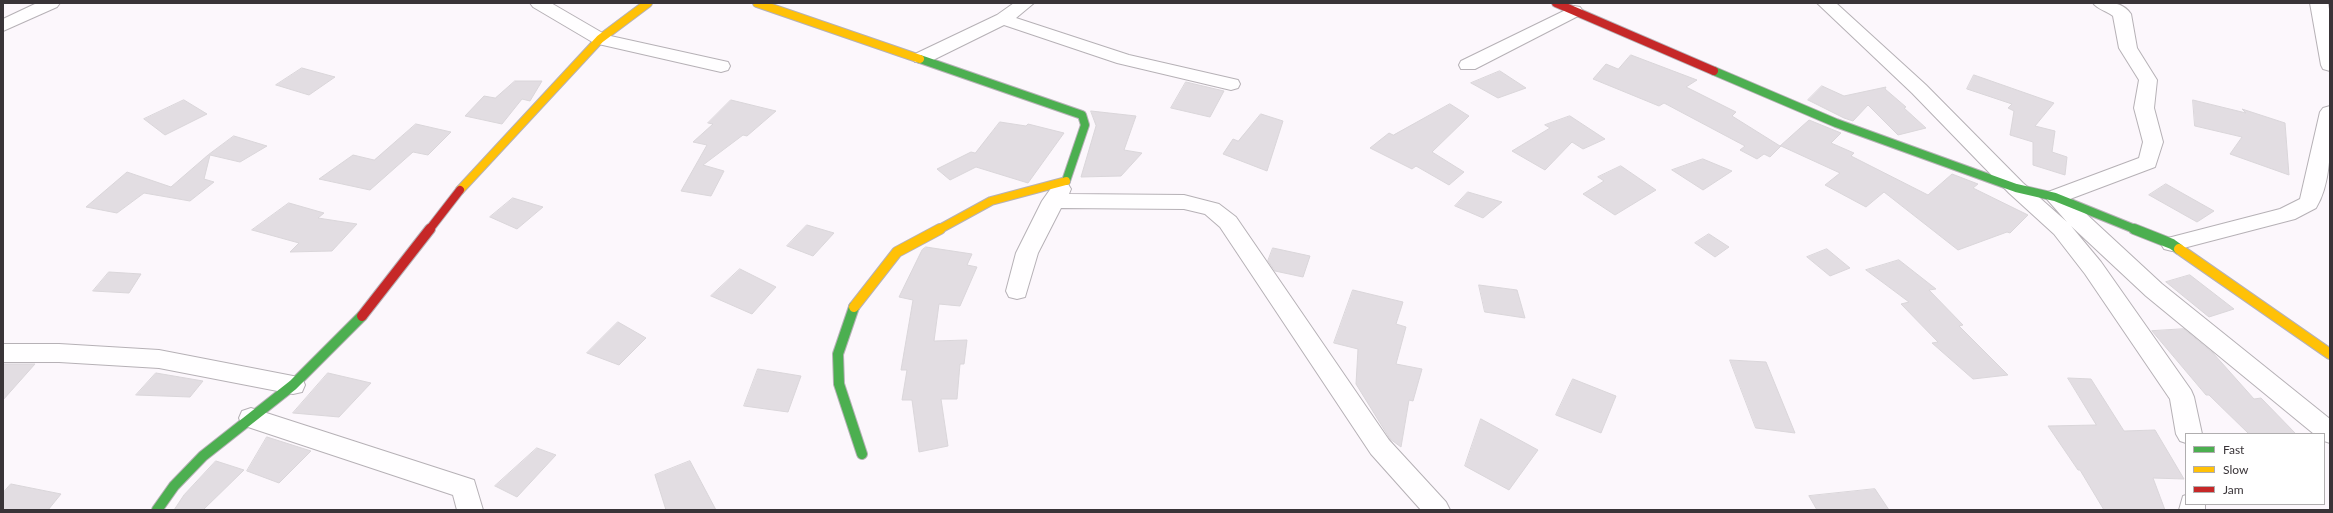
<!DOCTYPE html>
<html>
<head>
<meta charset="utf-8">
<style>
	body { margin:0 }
	#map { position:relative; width:2333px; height:513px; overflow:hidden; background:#fcf7fc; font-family:Lato,sans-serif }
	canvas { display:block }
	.frame { position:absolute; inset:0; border:4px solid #393438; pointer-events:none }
	.legend { position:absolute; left:2185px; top:433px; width:140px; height:72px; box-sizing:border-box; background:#fff; border:1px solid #b0aeaf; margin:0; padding:5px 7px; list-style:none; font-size:12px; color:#393438 }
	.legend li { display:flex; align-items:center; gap:8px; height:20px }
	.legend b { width:20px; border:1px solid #b0aeaf }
</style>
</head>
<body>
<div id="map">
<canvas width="2333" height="513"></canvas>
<div class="frame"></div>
<ul class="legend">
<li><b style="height:5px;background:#4caf50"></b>Fast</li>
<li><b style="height:5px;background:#ffc107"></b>Slow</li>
<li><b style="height:5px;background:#c62828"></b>Jam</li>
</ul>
</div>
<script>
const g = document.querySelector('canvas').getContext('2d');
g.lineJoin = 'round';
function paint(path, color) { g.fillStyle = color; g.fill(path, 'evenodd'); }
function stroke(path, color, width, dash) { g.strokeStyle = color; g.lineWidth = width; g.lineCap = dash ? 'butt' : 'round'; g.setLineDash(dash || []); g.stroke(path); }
const building = new Path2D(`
	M1631 55 1697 80 1686 87 1736 112 1732 116 1780 146 1809 120 1841 133 1831 143 1854 153 1851 156 1928 195 1952 174 1978 184 1973 188 2028 215 2010 233 2007 232 1958 250 1884 192 1866 207 1825 185 1840 173 1781 146 1770 157 1764 154 1757 159 1740 150 1745 146 1664 103 1659 106 1593 79 1606 64 1618 69Z
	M302 68 335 77 309 95 276 85Z
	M1500 71 1526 88 1498 98 1471 83Z
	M1974 75 2054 103 2035 126 2055 131 2052 152 2067 157 2065 175 2033 165V142L2010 135 2014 111 2008 108 2012 104 1967 89Z
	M515 81H542L530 101 522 99 502 124 465 116 484 96 495 98Z
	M1186 82 1224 91 1210 117 1171 108Z
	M1822 86 1844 96 1886 87 1885 89 1906 107 1904 108 1926 128 1898 135 1868 105 1853 121 1844 118 1808 100Z
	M184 100 207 114 165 135 144 119Z
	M731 100 776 111 747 136 743 135 703 165 724 171 711 196 681 191 707 145 693 142 713 124 708 123Z
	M2193 100 2246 113 2242 109 2285 123 2289 175 2230 154 2242 137 2195 126Z
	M1450 104 1469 116 1432 152 1464 172 1449 185 1416 166 1412 169 1370 148 1389 133 1393 135Z
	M1091 111 1136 116 1124 150 1142 153 1121 176 1081 177 1096 126Z
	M1261 114 1283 121 1267 171 1223 154 1233 139 1238 141Z
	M1570 116 1605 139 1583 149 1572 142 1545 170 1512 151 1550 128 1545 125Z
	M1000 122 1026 126 1028 124 1064 133 1028 183 976 167 950 180 937 169 971 152 975 153Z
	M416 124 451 132 428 155 413 152 370 190 319 179 353 155 374 160Z
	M234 136 267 146 240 162 210 155 204 179 214 182 190 201 144 193 117 213 86 207 127 172 171 187 208 155Z
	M1703 159 1732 171 1703 190 1672 170Z
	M1621 166 1656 190 1615 215 1583 194 1604 181 1598 177Z
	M2166 184 2214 211 2197 222 2149 195Z
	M1468 192 1502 202 1483 218 1455 206Z
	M513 198 543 207 517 229 490 217Z
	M289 203 324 213 318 218 357 224 332 251 290 252 299 243 252 230Z
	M807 225 834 233 813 256 787 246Z
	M1709 234 1729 247 1715 257 1695 243Z
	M926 247 972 254 967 265 977 267 960 306 939 304 934 341 967 340 964 364H960L957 399H941L948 446 919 452 912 400H902L907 370H901L913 300 899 297 922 250Z
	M1273 248 1310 256 1303 277 1275 271 1268 261Z
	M1827 249 1850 268 1830 276 1807 257Z
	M1899 260 1936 289 1929 290 1963 325 1959 326 2008 375 1973 379 1932 343 1938 342 1901 304 1909 302 1866 270Z
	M740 269 776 287 752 314 711 296Z
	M109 272 141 274 129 293 93 291Z
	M2190 275 2234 309 2209 317 2166 282Z
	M1479 285 1517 290 1525 318 1485 312Z
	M1353 290 1403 302 1396 324 1406 327 1396 364 1422 369 1413 401 1409 400 1401 447 1390 439 1356 384 1358 349 1334 343Z
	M618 322 646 338 619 365 587 353Z
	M2184 329 2213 353 2254 399 2261 398 2296 434H2249L2209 395H2206L2152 331Z
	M1730 360 1766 362 1795 433 1756 428Z
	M3 364H35L3 400Z
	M758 369 801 376 788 412 744 406Z
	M156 373 203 381 190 397 136 395Z
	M328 373 371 383 339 417 293 413Z
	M2068 378 2091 379 2124 431 2155 430 2184 479 2153 478 2165 510H2104L2080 470H2078L2048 426 2096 425Z
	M1573 379 1616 396 1601 433 1556 415Z
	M1481 419 1538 450 1509 490 1465 466Z
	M267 437 311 451 279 483 247 471Z
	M537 448 556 455 517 497 495 486Z
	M216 461 244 470 203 510H174L184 495Z
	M690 461 716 510H666L655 475Z
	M11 484 61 494 48 510H3V493Z
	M1875 489 1889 510H1817L1809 496Z`);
paint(building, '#e2dde2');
stroke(building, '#dad6da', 1);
const street = new Path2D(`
	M37 3H60L57 7 3 31V19Z
	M530 3H551L606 35 728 62 730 66 728 70 721 72 594 43 533 7Z
	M1014 3H1034L1016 18 1129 55 1238 80 1240 84 1238 88 1231 90 1117 63 1004 25 929 62H915L913 58 915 54 997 15Z
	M1817 3H1836L1926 85 2023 183 2067 222 2045 197 2048 192 2139 158 2143 142 2134 108 2139 80 2119 48 2113 16C2107 11 2097 9 2093 3 2108 3 2121 0 2131 14L2137 48 2157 80 2154 108 2163 142 2155 167 2070 199 2162 284 2330 419V443L2324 441V434H2314L2146 296 2071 226 2101 262 2191 390 2194 397 2202 434H2186V443L2180 441 2176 434 2170 399 2085 274 2054 234 2009 193 1912 93Z
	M2310 3H2328L2330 15V71L2323 69 2321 65Z
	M1574 6 1580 7 1583 11 1580 15 1475 69H1461L1459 65 1461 61Z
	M2330 106C2330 138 2333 180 2316 208L2295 219 2172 251 2164 249 2161 244 2164 239 2280 209 2300 199 2320 112 2323 108Z
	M1061 182 1068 184 1071 189 1069 194 1184 195 1219 204 1236 217 1389 440 1446 502 1450 510H1421L1371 454 1220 227 1205 214 1184 209 1061 208 1038 253 1025 297 1017 299 1009 297 1006 291 1016 253 1042 201 1054 184Z
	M3 344H59L159 350 293 376 302 378 305 385 302 392 293 394 159 368 59 362H3Z
	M251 408 474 480 483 510H457L453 495 242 425 239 418 242 411Z
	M2186 495V504H2205V510H2179L2183 496Z`);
const fastFar1 = new Path2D(`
	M920 59 1082 115 1085 125 1066 181
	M1714 71 1836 123 2016 188 2055 197 2137 230`);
const fast = new Path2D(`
	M2134 229 2172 244 2179 249
	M854 307 838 354 839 384 862 454
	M157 510 174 486 203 456 293 385 362 316`);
const slowFar1 = new Path2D(`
	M757 3 920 59
	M460 190 600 39 648 3
	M938 230 991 201 1066 181`);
const slow = new Path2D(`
	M2179 249 2330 354
	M854 307 897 252 940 229`);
const jamFar1 = new Path2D(`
	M1556 3 1714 71
	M429 230 460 190`);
const jam = new Path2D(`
	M362 316 430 229`);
stroke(street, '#b6b1b6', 2);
stroke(fastFar1, '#b6b1b6', 10);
stroke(fast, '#b6b1b6', 12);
stroke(slowFar1, '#b6b1b6', 10);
stroke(slow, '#b6b1b6', 12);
stroke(jamFar1, '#b6b1b6', 10);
stroke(jam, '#b6b1b6', 12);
paint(street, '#fffeff');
stroke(fastFar1, '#4caf50', 8);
stroke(fast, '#4caf50', 10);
stroke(slowFar1, '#ffc107', 8);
stroke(slow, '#ffc107', 10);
stroke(jamFar1, '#c62828', 8);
stroke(jam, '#c62828', 10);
</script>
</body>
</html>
